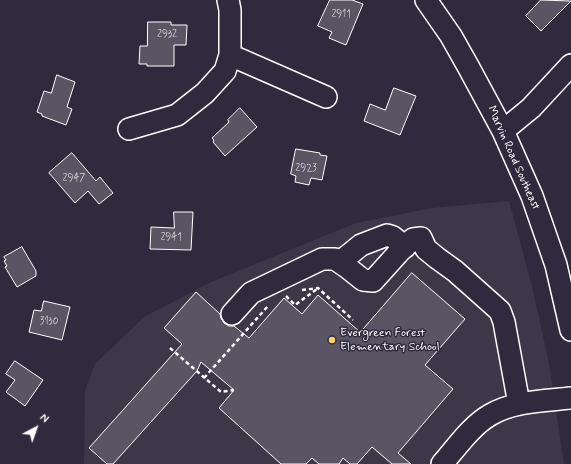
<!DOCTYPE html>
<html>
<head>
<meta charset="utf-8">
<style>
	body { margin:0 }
	#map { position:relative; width:571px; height:464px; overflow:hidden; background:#2f2a3d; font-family:Mynerve,sans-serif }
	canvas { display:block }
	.north { position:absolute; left:16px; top:408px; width:40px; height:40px; -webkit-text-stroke:3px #2f2a3d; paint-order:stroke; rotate:41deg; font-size:11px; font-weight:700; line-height:16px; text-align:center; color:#fff }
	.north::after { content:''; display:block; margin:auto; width:14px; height:18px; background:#fff; clip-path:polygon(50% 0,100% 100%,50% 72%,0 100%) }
</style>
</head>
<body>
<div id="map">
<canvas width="571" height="464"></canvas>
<div class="north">N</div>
</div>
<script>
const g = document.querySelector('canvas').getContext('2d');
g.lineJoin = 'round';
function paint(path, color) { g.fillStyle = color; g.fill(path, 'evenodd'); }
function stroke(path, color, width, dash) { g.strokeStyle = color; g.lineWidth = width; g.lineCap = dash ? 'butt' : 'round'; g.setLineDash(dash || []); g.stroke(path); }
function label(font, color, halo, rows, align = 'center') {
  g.font = font + ' Mynerve,sans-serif'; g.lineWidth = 3; g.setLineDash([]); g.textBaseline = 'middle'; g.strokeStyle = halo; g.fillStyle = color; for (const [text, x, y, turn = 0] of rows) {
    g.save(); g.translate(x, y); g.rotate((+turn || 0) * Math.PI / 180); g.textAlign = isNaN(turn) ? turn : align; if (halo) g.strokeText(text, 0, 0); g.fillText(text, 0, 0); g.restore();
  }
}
paint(new Path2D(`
	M509 201 532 286 549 363 564 464H84L85 390 95 364 144 317 211 282 356 223 432 208Z`), '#3c3749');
const building = new Path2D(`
	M330 0H352L363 4 346 45 329 38 332 32 318 26Z
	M541 0 571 1 541 31 526 16Z
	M148 22H171V25H187L186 45H174V66H147V64H139L140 46H147Z
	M57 75 75 82 67 107 72 109 66 125 42 116V114L37 112 44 91 51 93Z
	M394 88 416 96 400 135 364 121 370 104 385 110Z
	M240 108 257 127 225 156 213 142 214 140 212 138 229 122 228 120Z
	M296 149 320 153V155L327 156 322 180 311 178 309 185 295 182 296 176 291 174Z
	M72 153 96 181 100 177 113 193 99 204 88 191 75 203 49 173Z
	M174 212H193L191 250 150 249 151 227 174 228Z
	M22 247 36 271V276L17 287 5 267 7 266 4 261 6 260 4 257Z
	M412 273 465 319 425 365 453 389 398 453 411 464H392L372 447 357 464H350L343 458 339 464H319L312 458 306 464H281L219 408 234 390 201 362 197 371 113 464H107L89 448 182 344 164 328 196 292 220 314 221 318 224 323 229 326H234L249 338 284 298 302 314 318 295 360 332Z
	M44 301 70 307 62 340 29 332 34 310 41 311Z
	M15 361 43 380 25 406 6 392 15 380 6 374Z`);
paint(building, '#595564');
stroke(building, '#fff', 1);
const minor = new Path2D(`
	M426 0 451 36 469 68 503 131 532 196 556 265 571 330
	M230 55 326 97
	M129 129 177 115 205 93 225 71 230 55V10L228 0
	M503 131 531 108 571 65
	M340 262 361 245 387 235 393 237 405 247
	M232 314 251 293 322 259H335L348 268 363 280 373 281 400 251 413 239 421 238 426 249 437 258 455 271 500 311 504 322 519 404
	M442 464C456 448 471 426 490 415 513 401 544 401 571 398`);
stroke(minor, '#fff', 24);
stroke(new Path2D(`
	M302 290 318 288 353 320
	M286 296 295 305 317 289
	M170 348 221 392 234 390
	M204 378 268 306`), '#fff', 2.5, [4, 3]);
stroke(minor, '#2f2a3d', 21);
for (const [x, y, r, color] of [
	[332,340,4,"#ffd166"]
]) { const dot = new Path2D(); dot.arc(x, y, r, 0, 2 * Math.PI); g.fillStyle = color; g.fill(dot); stroke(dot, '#2f2a3d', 1.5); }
label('10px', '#d6d4d8', null, [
	["2911",341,15],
	["2932",167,35],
	["2923",306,169],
	["2947",74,179],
	["2941",171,238],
	["3130",49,322]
]);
label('12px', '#fff', '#2f2a3d', [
	["Marvin Road Southeast",513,158,66]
]);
label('12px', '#fff', '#2f2a3d', [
	["Evergreen Forest",340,333],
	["Elementary School",340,347]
], 'left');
</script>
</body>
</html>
